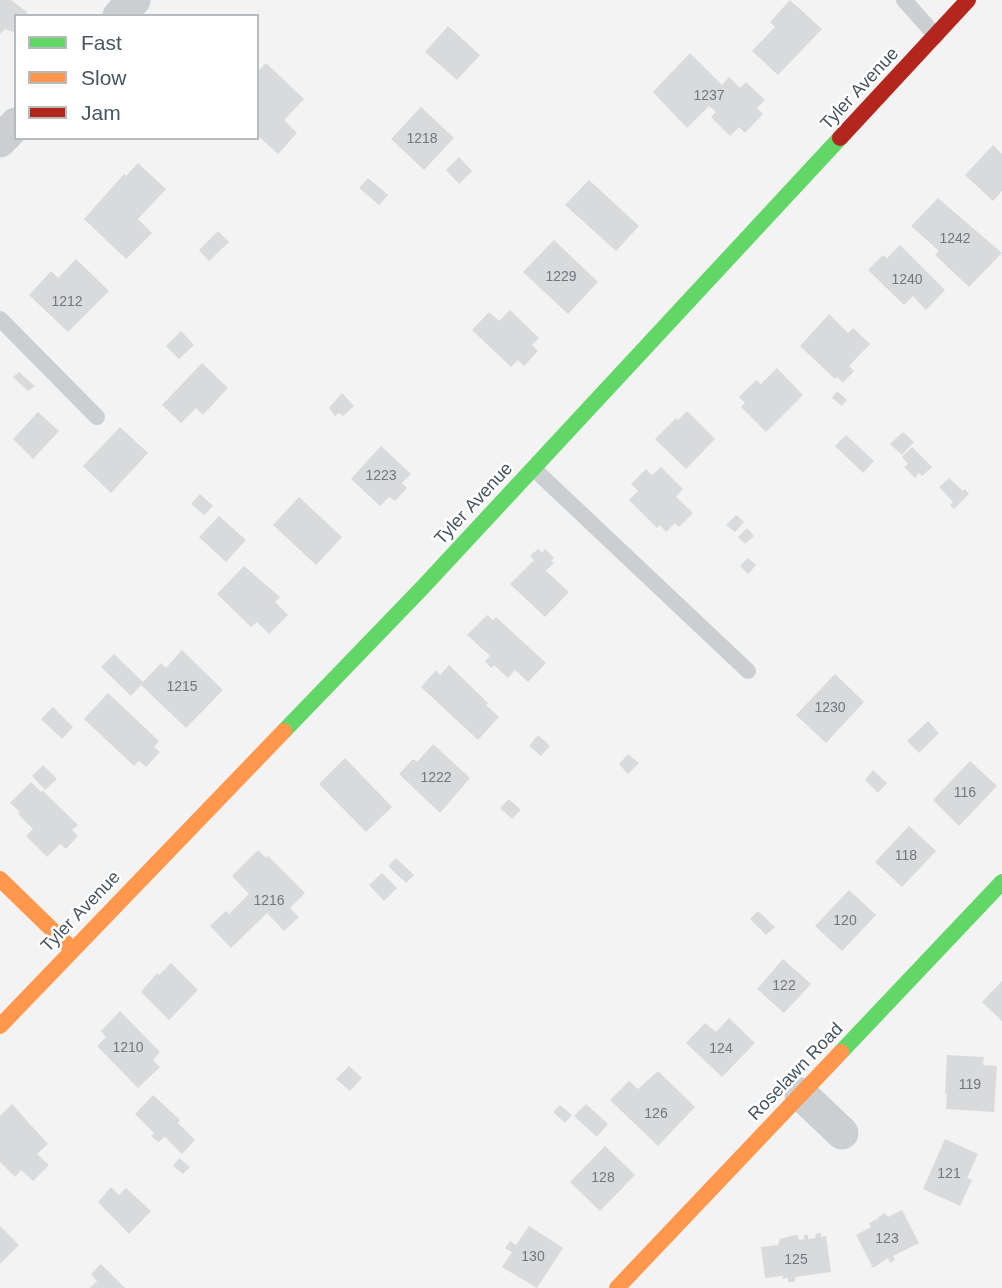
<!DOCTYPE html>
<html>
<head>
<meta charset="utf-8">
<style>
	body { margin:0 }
	#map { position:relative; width:1002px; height:1288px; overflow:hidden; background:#f3f3f3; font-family:Helvetica,sans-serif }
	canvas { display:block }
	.legend { position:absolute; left:14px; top:14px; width:245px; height:126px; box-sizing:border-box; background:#fff; border:2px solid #b6bbc0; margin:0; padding:9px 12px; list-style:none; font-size:21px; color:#485661 }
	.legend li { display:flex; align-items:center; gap:14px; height:35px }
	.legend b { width:35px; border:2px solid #b6bbc0 }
</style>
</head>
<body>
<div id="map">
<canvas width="1002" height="1288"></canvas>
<ul class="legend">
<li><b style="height:9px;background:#63d668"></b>Fast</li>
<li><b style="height:9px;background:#ff974d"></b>Slow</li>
<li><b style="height:9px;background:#b3261e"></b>Jam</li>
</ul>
</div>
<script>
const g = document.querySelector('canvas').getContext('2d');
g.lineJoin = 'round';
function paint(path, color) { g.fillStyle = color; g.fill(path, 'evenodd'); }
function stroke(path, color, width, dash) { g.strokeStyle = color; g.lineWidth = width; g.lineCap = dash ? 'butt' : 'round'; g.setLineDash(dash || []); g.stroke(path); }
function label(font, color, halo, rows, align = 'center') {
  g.font = font + ' Helvetica,sans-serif'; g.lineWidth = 5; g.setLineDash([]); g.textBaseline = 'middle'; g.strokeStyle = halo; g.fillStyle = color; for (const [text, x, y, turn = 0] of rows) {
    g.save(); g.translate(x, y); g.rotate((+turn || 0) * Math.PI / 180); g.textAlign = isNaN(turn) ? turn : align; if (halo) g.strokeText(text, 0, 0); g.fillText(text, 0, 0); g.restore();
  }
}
paint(new Path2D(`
	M0 0H11L27 12 26 16H16V30L13 32 5 29 0 34Z
	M790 0 822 29 778 75 752 51 775 27 770 22Z
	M448 26 480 55 457 80 425 52Z
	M690 53 722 85 729 77 740 88 746 82 765 100 757 108 763 114 745 133 739 127 730 136 711 117 716 112 709 106 687 128 653 92Z
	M266 63 304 99 284 120 297 133 278 154 257 135V72Z
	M421 107 454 138 424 170 391 139Z
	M993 145 1002 154V191L993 201 965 175Z
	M459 157 472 171 459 184 446 170Z
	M138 163 166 189 138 219 152 233 126 259 84 219 124 174 126 176Z
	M368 178 388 195 379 205 359 188Z
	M589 180 639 226 616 251 565 205Z
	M938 198 1002 253 969 287 935 255 939 251 911 226Z
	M218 231 229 242 209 261 199 250Z
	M554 240 598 282 568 314 523 272Z
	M900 245 945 290 926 310 913 296 904 305 868 270 883 255 887 258Z
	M76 259 109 291 68 332 29 295 51 271 58 278Z
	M510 310 539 338 532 345 538 351 524 366 518 360 511 367 472 330 489 312 499 321Z
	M829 314 848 333 853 328 870 344 849 366 854 371 843 383 837 377 835 379 800 346Z
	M181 331 194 345 179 359 166 346Z
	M202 363 228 388 203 415 196 408 181 423 162 405Z
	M777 368 803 395 766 432 741 407 745 403 739 397 756 380 761 384Z
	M19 372 35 386 28 391 13 377Z
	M837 391 847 400 842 406 832 398Z
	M342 393 354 406 343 416 339 413 335 416 329 408Z
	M687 411 715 439 686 469 655 439 676 418 678 420Z
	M38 412 59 431 33 459 13 439Z
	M120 427 148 453 111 493 83 466Z
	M903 432 914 442 902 455 890 444Z
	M846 435 874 461 863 473 835 446Z
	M381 446 411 474 402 483 407 488 395 501 389 497 380 506 351 479Z
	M912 447 932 467 922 476 919 473 915 478 904 467 908 464 902 457Z
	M661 467 683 489 676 497 693 513 679 527 675 523 666 532 660 525 657 528 629 500 638 491 631 484 646 469 652 475Z
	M949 478 963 491 965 489 969 494 954 509 950 505 953 502 939 487Z
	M200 494 213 506 204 515 191 504Z
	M299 497 342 537 316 565 273 525Z
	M736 515 744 522 735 532 726 525Z
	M219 516 246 540 226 562 199 537Z
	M747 528 754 536 745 544 738 537Z
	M538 549 542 553 545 549 554 558 551 561 554 563 546 571 569 592 545 617 510 584 534 560 530 556Z
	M748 558 756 565 748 574 740 566Z
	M244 566 280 597 275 602 288 615 269 634 257 622 251 627 217 594Z
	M487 615 493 620 496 617 546 663 528 682 515 670 508 678 494 665 491 668 485 661 490 656 467 635Z
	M182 650 223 690 186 728 141 685 131 696 101 667 114 654 143 682 161 663 166 668Z
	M449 665 488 703 486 705 499 717 478 740 421 687 436 670 440 675Z
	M835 674 864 702 826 743 796 715Z
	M108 693 159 741 154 747 160 752 146 767 139 761 134 766 84 719Z
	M53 707 73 727 62 739 41 719Z
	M928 721 939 733 919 753 907 741Z
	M538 735 550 746 541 756 529 746Z
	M433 744 470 778 440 813 399 774 413 759 417 762Z
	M628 754 639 763 628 774 619 764Z
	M345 758 392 807 366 832 319 784Z
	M970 761 997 786 959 826 933 800Z
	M43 765 57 779 45 790 32 776Z
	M873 770 887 783 878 793 865 780Z
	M31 782 41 792 42 790 78 825 72 830 78 836 66 849 60 844 47 857 26 836 33 829 18 814 20 812 10 803Z
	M509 799 521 810 512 819 500 808Z
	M909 826 936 851 902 887 875 862Z
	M258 850 266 858 268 856 305 893 290 908 299 917 284 931 267 913 231 948 210 926 226 911 229 914 249 894 232 876Z
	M396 858 414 875 406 883 388 866Z
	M382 873 397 888 384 901 369 885Z
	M849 890 876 915 842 951 815 926Z
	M758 911 775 927 766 935 750 919Z
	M783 959 811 984 784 1013 757 989Z
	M171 963 198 990 169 1020 141 992 157 973 159 975Z
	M1002 981V1021L982 1002Z
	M120 1011 160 1052 153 1060 160 1067 138 1088 97 1046 106 1037 101 1031Z
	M729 1018 755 1043 722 1077 686 1043 705 1023 716 1032Z
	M947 1055 984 1057 983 1065 997 1066 994 1112 946 1109 947 1094H945Z
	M349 1066 362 1078 350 1091 336 1079Z
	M658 1071 695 1107 658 1146 610 1100 629 1081 638 1089Z
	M153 1095 180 1120 178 1123 195 1140 182 1154 165 1137 158 1142 151 1136 154 1133 135 1114Z
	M12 1104 48 1144 37 1154 49 1165 33 1181 21 1170 15 1177 0 1162V1116Z
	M586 1104 608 1124 597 1137 574 1116Z
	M560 1105 572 1115 565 1123 553 1112Z
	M945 1139 978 1154 967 1178 972 1180 960 1206 923 1189Z
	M605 1146 635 1175 600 1211 570 1182Z
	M179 1158 190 1167 183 1174 173 1166Z
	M111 1187 119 1195 126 1188 151 1211 129 1234 98 1202Z
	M902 1210 919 1243 893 1256 895 1260 890 1263 888 1258 873 1268 856 1235 871 1227 869 1223 879 1218 878 1217 885 1213 888 1217Z
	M0 1226 19 1245 0 1264Z
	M529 1226 563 1248 537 1288 502 1267 512 1252 505 1248 510 1241 516 1245Z
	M821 1233V1237L826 1236 831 1272 795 1277V1282H788V1278L783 1279V1276L765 1278 761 1247 778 1245 780 1239 790 1236 798 1235 799 1240 804 1239V1235H808V1239L816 1238 815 1234Z
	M101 1264 125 1288H90L97 1281 91 1274Z`), '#d9dadb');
stroke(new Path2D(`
	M904 0 936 36
	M0 319 97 417
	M534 469 748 671`), '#cccfd2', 16);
stroke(new Path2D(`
	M119 16 134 0
	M0 141 16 124
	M801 1094 842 1133`), '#cccfd2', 33);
stroke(new Path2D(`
	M284 731 423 587 840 138
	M841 1052 1002 882`), '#63d668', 16);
stroke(new Path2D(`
	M0 879 72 949
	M0 1026 284 731
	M617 1288 841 1052`), '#ff974d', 16);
stroke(new Path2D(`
	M840 138 968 0`), '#b3261e', 16);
label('14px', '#6e7881', null, [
	["1237",709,96],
	["1218",422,139],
	["1242",955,239],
	["1229",561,277],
	["1240",907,280],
	["1212",67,302],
	["1223",381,476],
	["1215",182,687],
	["1230",830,708],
	["1222",436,778],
	["116",965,793],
	["118",906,856],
	["1216",269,901],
	["120",845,921],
	["122",784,986],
	["1210",128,1048],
	["124",721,1049],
	["119",970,1085],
	["126",656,1114],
	["121",949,1174],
	["128",603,1178],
	["123",887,1239],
	["130",533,1257],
	["125",796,1260]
]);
label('18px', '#485661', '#fff', [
	["Tyler Avenue",860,89,-47],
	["Tyler Avenue",474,504,-47],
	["Tyler Avenue",81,912,-46],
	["Roselawn Road",796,1072,-46]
]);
</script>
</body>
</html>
